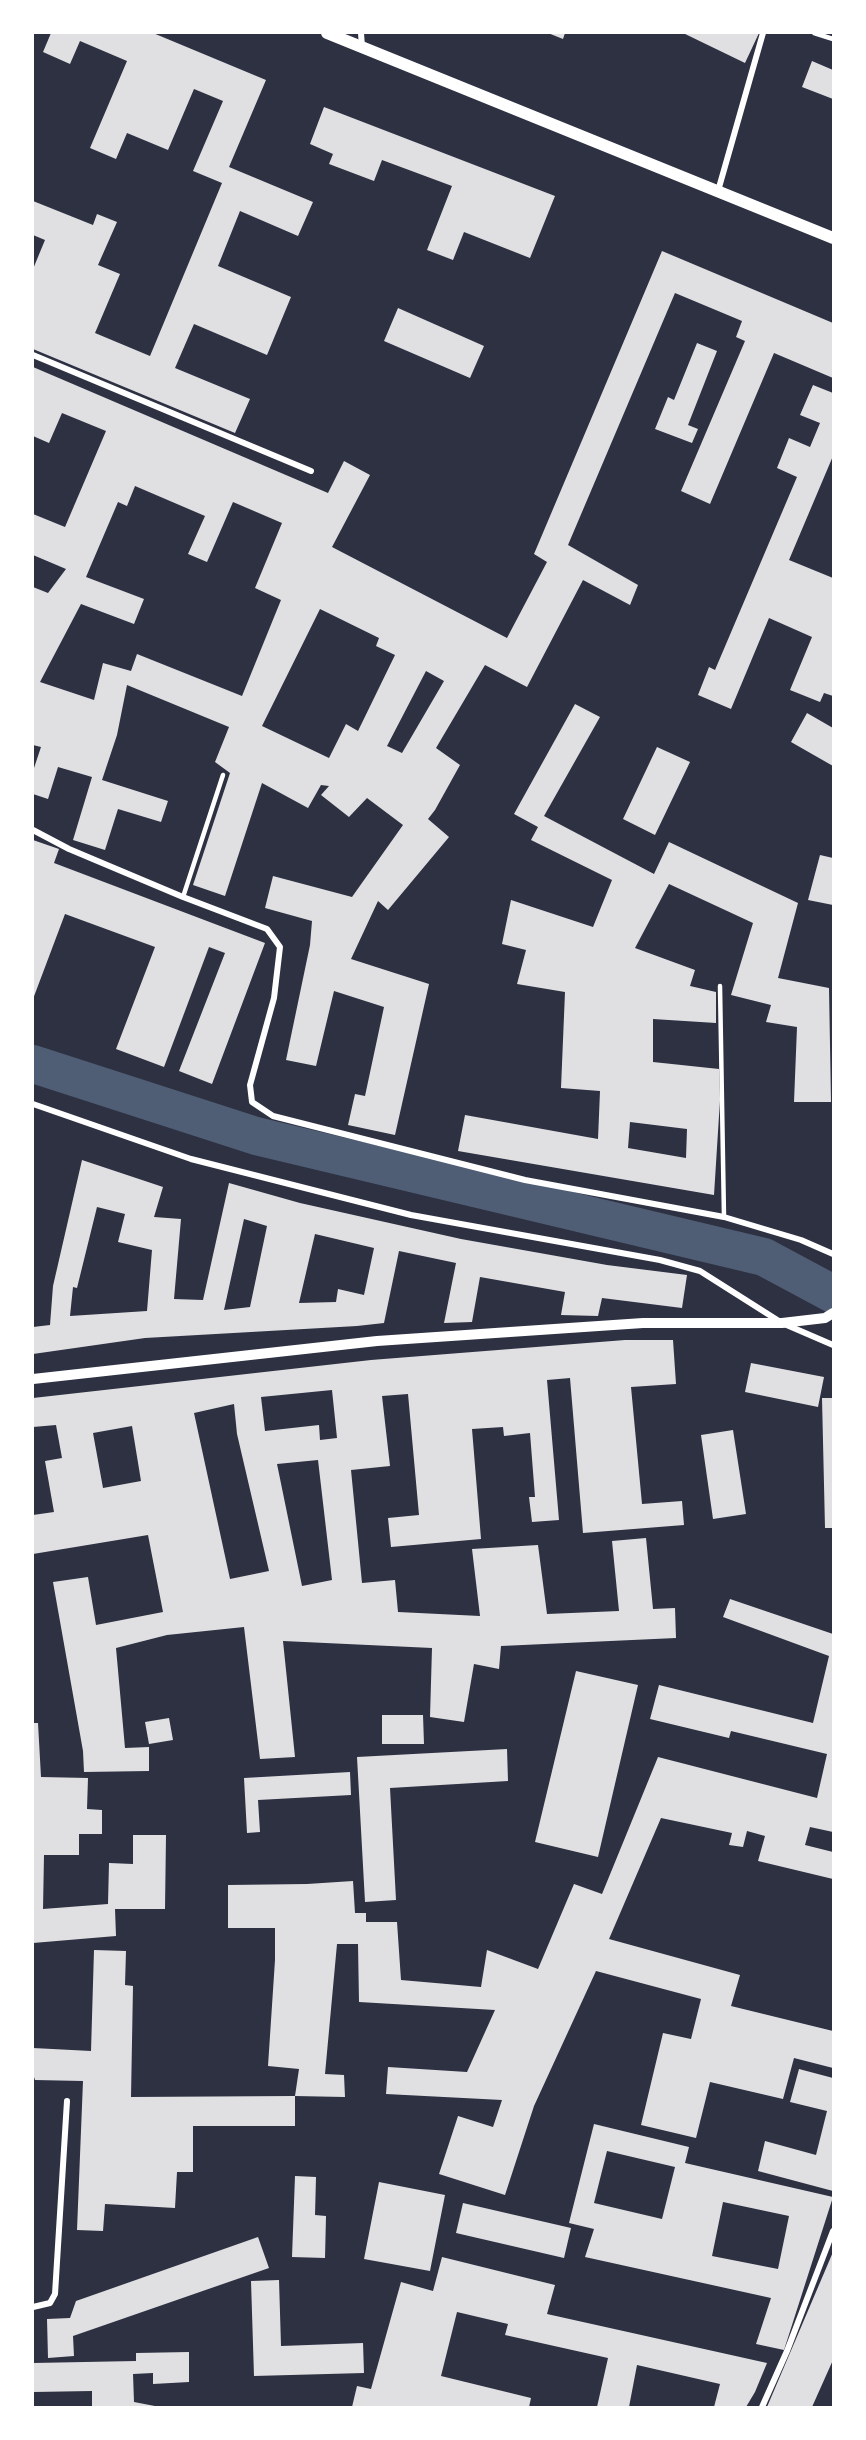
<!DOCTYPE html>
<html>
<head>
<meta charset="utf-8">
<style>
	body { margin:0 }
	#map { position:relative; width:866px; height:2440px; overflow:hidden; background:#2d3142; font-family:Spectral,serif }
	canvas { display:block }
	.frame { position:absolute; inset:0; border:34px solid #fff; pointer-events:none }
</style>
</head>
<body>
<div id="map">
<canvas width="866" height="2440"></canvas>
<div class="frame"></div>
</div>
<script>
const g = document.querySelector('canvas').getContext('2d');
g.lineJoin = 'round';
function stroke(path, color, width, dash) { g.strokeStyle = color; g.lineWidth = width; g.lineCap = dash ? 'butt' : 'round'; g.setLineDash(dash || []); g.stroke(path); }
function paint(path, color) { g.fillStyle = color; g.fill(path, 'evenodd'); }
stroke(new Path2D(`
	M33 1064 256 1136 764 1257 833 1294`), '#4f5d75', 38);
paint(new Path2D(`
	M51 33H153L266 80 229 167 313 202 298 236 240 211 218 266 291 297 267 355 194 324 175 368 250 399 235 433 33 349V269L45 240 33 235V201L93 225 97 214 117 222 98 265 120 274 95 333 150 356 222 183 193 171 223 101 194 89 168 150 127 133 116 159 90 148 127 61 80 41 70 64 43 52Z
	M548 33H565L563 39Z
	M683 33H759L745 63Z
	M812 61 833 70V99L802 87Z
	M324 107 555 196 530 258 464 232 453 260 427 250 452 186 382 160 374 181 329 164 333 154 310 144Z
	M662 251 833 323V378L774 353 710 504 681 491 745 341 736 337 742 321 675 293 568 545 638 585 630 605 583 580 527 687 485 665 436 748 460 765 435 810 428 819 449 837 388 910 378 901 351 959 429 984 395 1135 348 1125 355 1094 365 1096 384 1007 334 991 316 1066 286 1060 310 945 312 921 265 908 273 876 352 897 403 825 367 798 349 817 321 795 329 786 321 785 308 808 262 783 225 896 193 885 230 773 215 762 229 727 127 685 117 735 102 780 168 801 161 822 118 809 105 850 73 840 92 777 58 767 48 799 33 794V771L41 747 33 745V587L48 593 66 569 33 555V514L65 527 106 431 62 413 49 443 33 436V367L328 493 344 461 370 475 332 547 507 638 547 562 534 554ZM135 486 205 516 188 554 207 562 233 502 282 523 255 588 281 600 242 696 137 654 131 671 103 663 94 700 40 682 81 604 134 624 144 599 86 577 118 502 127 506ZM320 609 379 638 376 646 395 655 358 731 346 724 329 758 262 726ZM426 671 444 681 402 753 387 746Z
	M398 308 484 346 470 378 384 341Z
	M697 343 717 351 688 425 698 429 692 443 655 429 668 397 674 400Z
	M813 385 833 393V456L789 560 833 578V696L824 693 820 702 790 690 812 637 769 618 731 709 698 695 709 667 715 670 797 477 777 468 789 438 810 447 820 423 800 415Z
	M575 704 600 717 544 816 654 874 669 842 798 903 778 978 829 988 831 1102H794L797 1027 766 1022 771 1005 731 995 753 923 669 884 635 948 695 970 690 986 716 992V1023L653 1019V1062L719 1069 720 1100 714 1195 458 1151 465 1115 598 1139 600 1091 561 1088 565 992 517 984 526 950 502 944 511 900 593 927 612 880 531 840 538 827 514 814ZM630 1122 687 1129 686 1158 628 1148Z
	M807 713 833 728V766L791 742Z
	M657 747 690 762 655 835 623 819Z
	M33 840 59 849 54 863 265 943 212 1084 179 1071 225 953 209 947 164 1067 116 1049 155 947 65 914 33 999Z
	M820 855 833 858V905L808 900Z
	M82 1160 163 1187 154 1217 181 1219 174 1299 203 1300 229 1183 300 1203 461 1239 607 1265 687 1275 682 1308 602 1298 598 1316 561 1315 565 1292 480 1277 472 1322 444 1323 456 1263 399 1251 384 1323 357 1326 145 1338 33 1354V1327L50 1325 53 1286ZM97 1207 125 1214 118 1242 152 1250 147 1311 70 1316 73 1287 77 1288ZM244 1219 267 1226 250 1307 224 1310ZM315 1234 374 1248 364 1295 338 1289 336 1302 299 1303Z
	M625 1340H673L676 1384 631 1387 642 1504 682 1501 684 1525 583 1533 570 1378 547 1380 559 1520 532 1522 529 1497H535L530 1433 504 1436 503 1427 472 1429 481 1539 391 1547 388 1518 419 1515 408 1394 382 1396 390 1466 351 1470 362 1583 395 1580 398 1612 480 1616 472 1549 538 1545 547 1614 619 1611 612 1541 646 1538 653 1609 675 1608 676 1638 501 1646 499 1669 474 1664 464 1722 430 1717 432 1648 283 1641 295 1757 260 1759 244 1627 167 1635 116 1648 125 1748 149 1747V1771L84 1772 83 1751 53 1582 88 1577 96 1625 163 1612 148 1535 33 1554V1515L54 1512 45 1461 62 1458 56 1425 33 1427V1398L371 1360ZM332 1390 337 1438 320 1440 319 1425 265 1431 261 1397ZM234 1404 237 1434 269 1571 230 1579 194 1413ZM132 1426 141 1481 103 1488 93 1433ZM318 1460 332 1580 302 1586 277 1464Z
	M751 1363 824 1377 818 1407 745 1392Z
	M822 1398H833V1528H825Z
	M733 1430 746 1514 713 1519 701 1435Z
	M730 1599 833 1634V1832L810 1827 805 1845 833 1852V1879L758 1861 765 1836 747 1831 743 1847 729 1845 732 1833 661 1818 609 1939 740 1975 731 2006 833 2031V2068L794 2058 783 2099 710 2082 696 2138 641 2125 663 2033 691 2039 701 1999 596 1971 534 2106 505 2195 439 2174 458 2116 493 2127 502 2100 386 2094 388 2067 467 2072 495 2010 359 2002 358 1944H337L325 2074 344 2075 345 2097 295 2096 299 2069 268 2066 275 1960V1928H228V1885L307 1884 353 1881 355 1913H366V1922H397L401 1980 481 1987 487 1950 538 1969 574 1884 602 1894 658 1757 817 1798 827 1754 731 1731 729 1738 650 1719 659 1685 813 1723 829 1656 723 1617Z
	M576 1671 638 1685 598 1857 535 1842Z
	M382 1715H423L424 1744H382Z
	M169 1718 173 1740 149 1744 145 1722Z
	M33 1723H38L41 1777 88 1778 87 1809 102 1810V1834H79V1855H44L43 1909 108 1904 109 1863 133 1864V1835H166L165 1909H115L116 1936 33 1943Z
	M507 1749 508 1781 390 1788 396 1900 365 1902 357 1757Z
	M350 1772 351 1795 258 1800 260 1832 247 1833 244 1778Z
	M94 1950 126 1951 125 1985 133 1986 131 2097 295 2096V2126H193V2172H177L175 2208 105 2204 103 2231 77 2230 83 2081 35 2080 33 2074V2048L91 2051Z
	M799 2069 833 2078V2191L758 2171 765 2141 816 2155 827 2111 790 2102Z
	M594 2124 689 2147 685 2163 833 2197 784 2350 756 2344 771 2298 585 2257 594 2229 569 2223ZM607 2151 675 2167 662 2219 594 2203ZM723 2202 789 2216 778 2269 712 2256Z
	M295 2176 316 2177 315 2215 326 2216 325 2258 292 2257Z
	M379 2182 445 2195 430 2271 364 2259Z
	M463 2203 571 2228 564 2258 456 2233Z
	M258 2237 269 2268 73 2336 74 2356 48 2358 47 2319 70 2318 76 2301Z
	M833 2252V2360L812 2407H767Z
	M442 2257 555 2285 547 2314 767 2363 755 2392 746 2407H714L720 2384 637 2365 629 2407H597L608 2358 505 2335 508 2324 457 2312 441 2376 531 2398 529 2407H352L357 2386 371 2389 401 2282 433 2291Z
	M279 2280 281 2346 363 2343 364 2373 254 2376 251 2281Z
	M189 2352V2382L153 2384V2373L133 2374 134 2402 160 2407H92V2391L33 2392V2363L136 2361V2353Z`), '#e0e0e3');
stroke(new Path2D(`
	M814 33 833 39
	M183 897 223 775
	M720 986 724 1217`), '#fff', 4.5);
stroke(new Path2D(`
	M361 33 362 47
	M718 191 763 33
	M33 355 311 471
	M33 830 69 849 183 897 267 929 280 947 274 998 250 1085 252 1102 273 1116 525 1180 724 1217 801 1240 833 1254
	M33 1104 191 1159 411 1215 660 1260 700 1271 782 1323 833 1345
	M33 2307 50 2303 55 2294 67 2101
	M762 2407 787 2351 833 2231`), '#fff', 6);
stroke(new Path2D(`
	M33 1379 377 1341 643 1323H782L825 1318 833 1313`), '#fff', 10);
stroke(new Path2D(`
	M327 33 833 238`), '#fff', 12);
</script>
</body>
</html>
